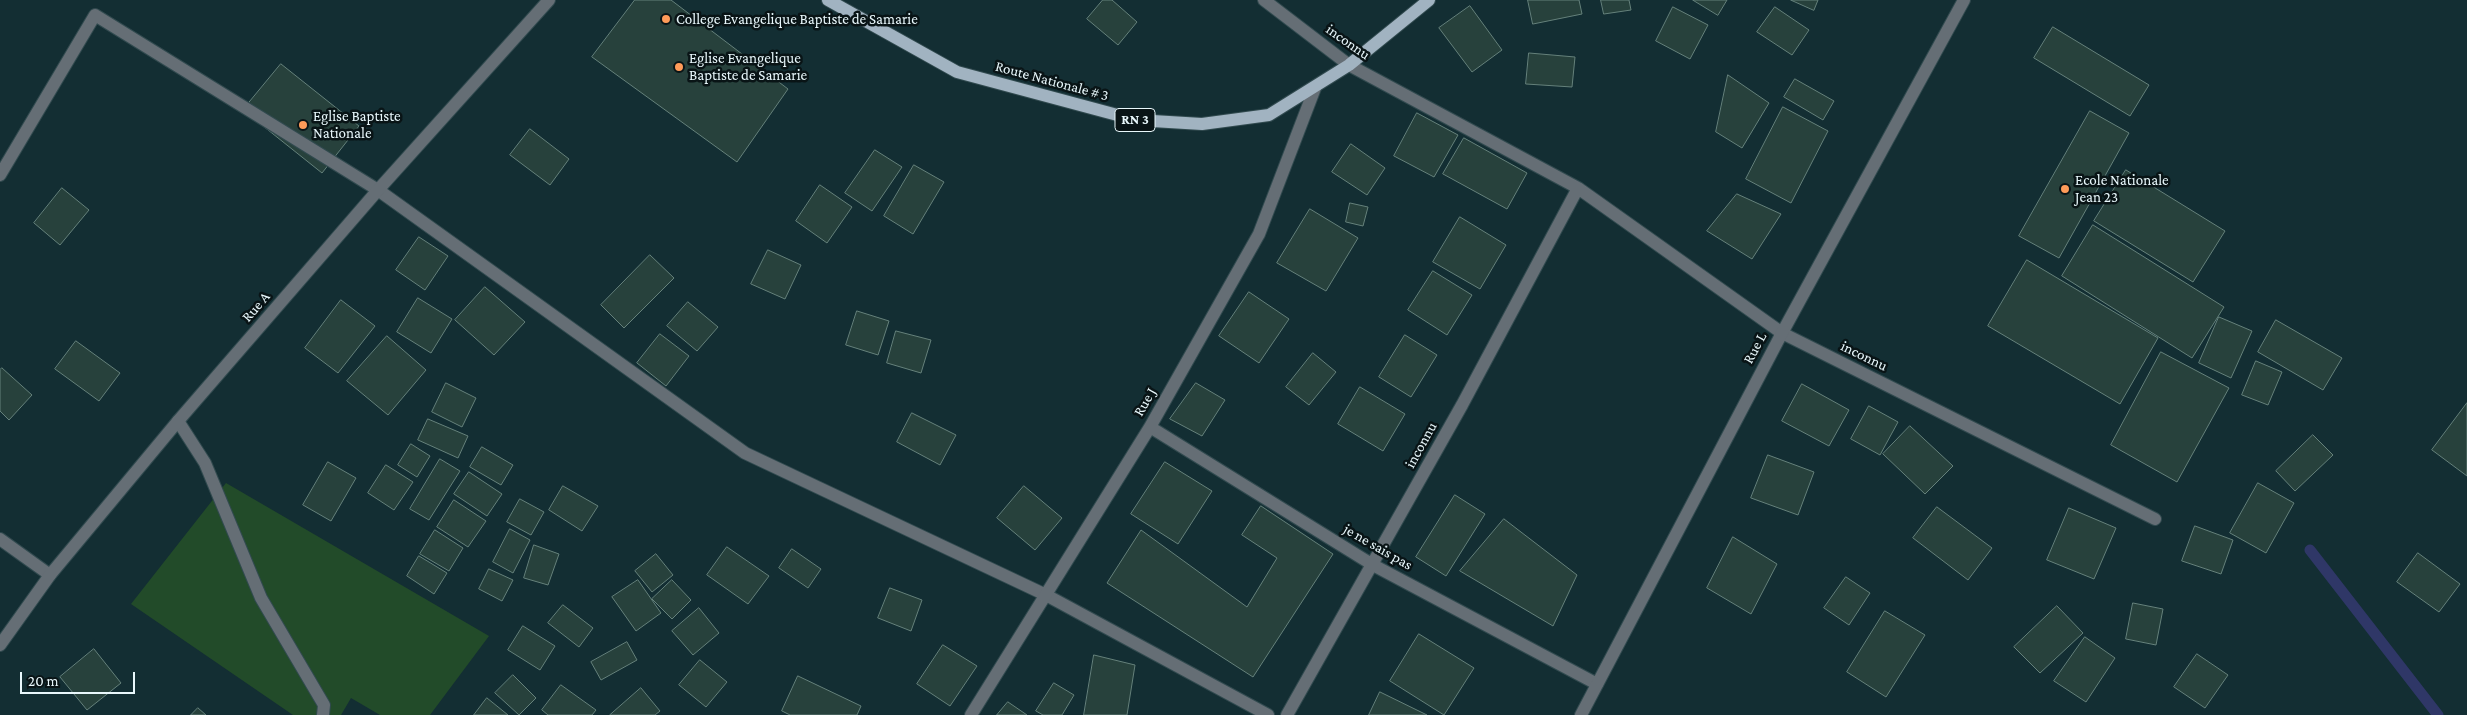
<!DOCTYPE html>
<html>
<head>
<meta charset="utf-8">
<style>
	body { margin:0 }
	#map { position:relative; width:2467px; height:715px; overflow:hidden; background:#132e33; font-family:"Crimson Pro",serif }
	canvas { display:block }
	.scale { position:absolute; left:20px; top:672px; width:115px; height:22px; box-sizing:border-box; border:2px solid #e9f8fc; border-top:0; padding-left:6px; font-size:15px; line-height:18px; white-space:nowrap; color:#e9f8fc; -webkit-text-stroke:4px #091416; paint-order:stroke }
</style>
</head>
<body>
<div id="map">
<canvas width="2467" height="715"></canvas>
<div class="scale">20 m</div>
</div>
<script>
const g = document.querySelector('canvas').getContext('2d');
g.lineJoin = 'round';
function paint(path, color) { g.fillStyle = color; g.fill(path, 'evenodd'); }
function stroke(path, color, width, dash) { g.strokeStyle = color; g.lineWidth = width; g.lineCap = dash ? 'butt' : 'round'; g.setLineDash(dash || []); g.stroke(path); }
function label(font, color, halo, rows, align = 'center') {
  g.font = font + ' "Crimson Pro",serif'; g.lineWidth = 5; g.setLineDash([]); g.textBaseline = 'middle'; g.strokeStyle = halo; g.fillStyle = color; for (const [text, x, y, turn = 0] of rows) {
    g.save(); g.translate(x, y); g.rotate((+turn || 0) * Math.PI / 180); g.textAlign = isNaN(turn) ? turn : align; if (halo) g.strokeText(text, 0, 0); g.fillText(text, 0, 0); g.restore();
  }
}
paint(new Path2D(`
	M226 483 489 636 430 715H380L351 698 341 715H293L131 604Z`), '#224b29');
stroke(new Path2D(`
	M2310 550 2438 715`), '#2f3767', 11);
const building = new Path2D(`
	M635 0H671L788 89 737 162 592 57Z
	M1103 0H1112L1137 22 1118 45 1087 19Z
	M1528 0H1579L1582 14 1533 24Z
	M1601 0H1629L1631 10 1604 14Z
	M1693 0H1727L1718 15Z
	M1791 0H1818L1814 10Z
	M1470 6 1502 50 1472 72 1439 28Z
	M1673 7 1708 25 1690 59 1656 41Z
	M1775 7 1809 30 1792 55 1757 32Z
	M2053 27 2149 85 2130 116 2034 58Z
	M1529 53 1575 57 1572 87 1526 84Z
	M281 64 359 126 322 173 243 110Z
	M1728 75 1769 103 1742 148 1716 132Z
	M1795 79 1834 101 1823 120 1784 97Z
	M1783 107 1828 131 1791 203 1746 179Z
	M2090 111 2129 133 2059 258 2019 236Z
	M1417 113 1458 135 1434 177 1394 156Z
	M530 129 569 159 550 185 510 155Z
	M1464 138 1527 173 1507 209 1443 174Z
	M1351 144 1385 168 1367 195 1332 172Z
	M875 150 902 167 872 211 845 193Z
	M914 165 944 182 913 234 884 216Z
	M2126 170 2225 231 2193 282 2094 221Z
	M820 185 852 207 827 243 796 221Z
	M62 188 89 210 60 245 34 223Z
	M1737 194 1781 214 1752 259 1707 231Z
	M1350 203 1368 207 1363 226 1346 222Z
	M1310 209 1358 238 1326 291 1277 263Z
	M1460 217 1506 245 1480 289 1433 262Z
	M2093 225 2224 307 2192 358 2062 276Z
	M419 237 448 256 425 290 396 270Z
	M768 250 801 265 785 299 751 284Z
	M650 255 674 278 624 328 601 305Z
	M2027 260 2158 338 2120 404 1988 326Z
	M1433 271 1472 295 1447 335 1408 310Z
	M485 287 525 322 494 355 455 320Z
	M1249 292 1289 319 1259 363 1219 336Z
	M418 298 452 319 431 353 397 332Z
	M341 300 375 326 338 373 305 348Z
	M688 302 718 327 697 351 667 326Z
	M857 311 889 321 878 355 846 345Z
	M2219 317 2252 331 2231 378 2199 363Z
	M2276 320 2342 358 2323 390 2258 352Z
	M896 331 931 340 921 373 887 363Z
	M660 334 689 356 666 386 637 363Z
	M1405 335 1437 355 1411 397 1379 377Z
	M387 336 426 370 388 415 347 381Z
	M76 341 120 373 99 401 55 369Z
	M2161 352 2229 388 2177 482 2111 445Z
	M1313 353 1336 372 1309 405 1286 387Z
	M2256 361 2282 372 2268 405 2242 395Z
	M2 368 32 395 9 420 0 411V370Z
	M446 383 476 398 462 427 432 412Z
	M1196 383 1225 400 1202 436 1170 419Z
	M1802 384 1849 410 1829 446 1782 421Z
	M1360 387 1405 414 1383 451 1338 424Z
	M2467 403V476L2432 450Z
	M1869 406 1898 422 1880 455 1851 439Z
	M912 413 956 435 940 465 897 442Z
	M428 419 468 436 458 458 418 440Z
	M1910 426 1953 466 1925 494 1883 454Z
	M2313 435 2333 455 2295 491 2276 471Z
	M411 444 430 456 417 477 398 465Z
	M482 447 513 465 501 485 470 467Z
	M1768 455 1814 472 1798 515 1751 498Z
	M440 459 460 471 429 520 410 509Z
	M328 462 356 478 331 521 303 505Z
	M1165 462 1212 491 1178 544 1131 514Z
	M386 465 413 482 394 510 368 493Z
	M469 472 502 494 487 516 454 494Z
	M2258 483 2294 503 2266 553 2230 533Z
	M563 486 598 506 582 531 549 510Z
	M1024 486 1062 518 1035 550 997 518Z
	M1455 495 1485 514 1446 576 1416 557Z
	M520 499 544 512 531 535 507 522Z
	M454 500 486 521 468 547 437 527Z
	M1261 506 1333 554 1253 677 1107 583 1141 530 1247 607 1277 558 1242 535Z
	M1937 507 1992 548 1968 580 1913 538Z
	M2069 508 2116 528 2094 579 2047 560Z
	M1504 519 1577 575 1553 626 1460 571Z
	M2195 526 2233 540 2221 574 2182 561Z
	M510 529 530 540 513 573 493 562Z
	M435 530 463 548 449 571 420 554Z
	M1733 537 1777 564 1751 614 1707 588Z
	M534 545 559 554 548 585 524 578Z
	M727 547 769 576 748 604 707 575Z
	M792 549 821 569 808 588 779 568Z
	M2418 553 2460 584 2439 612 2397 582Z
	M656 554 673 575 652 592 635 571Z
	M419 556 447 573 434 594 407 576Z
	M489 569 513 580 502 601 479 589Z
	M1846 577 1870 593 1849 625 1824 608Z
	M638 580 661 613 636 631 612 597Z
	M672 580 691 600 672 619 652 599Z
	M890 588 922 600 911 631 878 618Z
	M2133 603 2163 609 2156 645 2126 639Z
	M563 605 593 628 579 647 548 623Z
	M2057 606 2083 633 2040 673 2014 647Z
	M699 608 719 633 693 655 672 631Z
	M1885 611 1925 635 1886 697 1847 672Z
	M523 626 555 646 540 670 508 650Z
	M1419 634 1474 668 1444 715 1390 681Z
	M2085 637 2115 658 2086 702 2054 681Z
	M627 642 637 660 601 680 591 662Z
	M943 645 977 666 950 706 917 684Z
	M94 649 121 683 87 710 60 677Z
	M2197 654 2228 675 2205 708 2174 687Z
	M1094 655 1135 665 1127 715H1084Z
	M700 660 727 682 706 707 679 685Z
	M513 675 536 698 519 715 495 693Z
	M798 676 861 706 857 715H790L782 711Z
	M1054 683 1074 695 1062 715H1043L1036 711Z
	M561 685 596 710 592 715H548L542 710Z
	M641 688 660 711 655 715H610Z
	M1380 692 1427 715H1369Z
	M487 698 508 715H474Z
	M1008 702 1027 715H997Z
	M198 708 206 715H191Z`);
paint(building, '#27413c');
stroke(building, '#65817b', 1);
const service = new Path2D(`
	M378 190 745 453 1046 595 1268 715
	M178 421 205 463 261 598 324 705 323 715`);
const minor = new Path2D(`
	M1264 0 1349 65 1578 188 1782 333 2155 519
	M0 175 95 15 378 190
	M1150 427 1373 565 1597 684
	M0 539 50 575
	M971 715 1150 427 1259 234 1315 88
	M1287 715 1462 405 1578 188`);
const tertiary = new Path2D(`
	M0 645 50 575 178 421 378 190 549 0
	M1581 715 1782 333 1964 0`);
const primary = new Path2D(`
	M828 0 957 72 1136 120 1202 124 1269 115 1349 65 1429 0`);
stroke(service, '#314a4f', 14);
stroke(minor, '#314a4f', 14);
stroke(tertiary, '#314a4f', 14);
stroke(primary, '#314a4f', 14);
stroke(service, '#656e75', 12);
stroke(minor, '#656e75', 12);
stroke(tertiary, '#656e75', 12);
stroke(primary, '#a1b3c1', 12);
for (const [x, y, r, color] of [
	[666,19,5,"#fe9b59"],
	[679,67,5,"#fe9b59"],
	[303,125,5,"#fe9b59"],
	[2065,189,5,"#fe9b59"]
]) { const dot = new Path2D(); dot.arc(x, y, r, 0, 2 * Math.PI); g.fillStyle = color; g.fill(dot); stroke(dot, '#091416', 2); }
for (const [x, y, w] of [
	[1135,120,40]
]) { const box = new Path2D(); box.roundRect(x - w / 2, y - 11.5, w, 23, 4); g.fillStyle = '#091416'; g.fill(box); stroke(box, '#e9f8fc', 1); }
label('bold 14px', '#e9f8fc', null, [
	["RN 3",1135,120]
]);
label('15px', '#e9f8fc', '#091416', [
	["College Evangelique Baptiste de Samarie",676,19],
	["Eglise Evangelique",689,58],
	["Baptiste de Samarie",689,75],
	["Eglise Baptiste",313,116],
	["Nationale",313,133],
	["Ecole Nationale",2075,180],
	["Jean 23",2075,197]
], 'left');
label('15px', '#e9f8fc', '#091416', [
	["inconnu",1348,42,35],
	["Route Nationale # 3",1052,81,15],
	["Rue A",256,307,-49],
	["Rue L",1755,348,-62],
	["inconnu",1864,356,26],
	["Rue J",1145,402,-60],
	["inconnu",1421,445,-61],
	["je ne sais pas",1378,547,30]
]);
</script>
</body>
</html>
